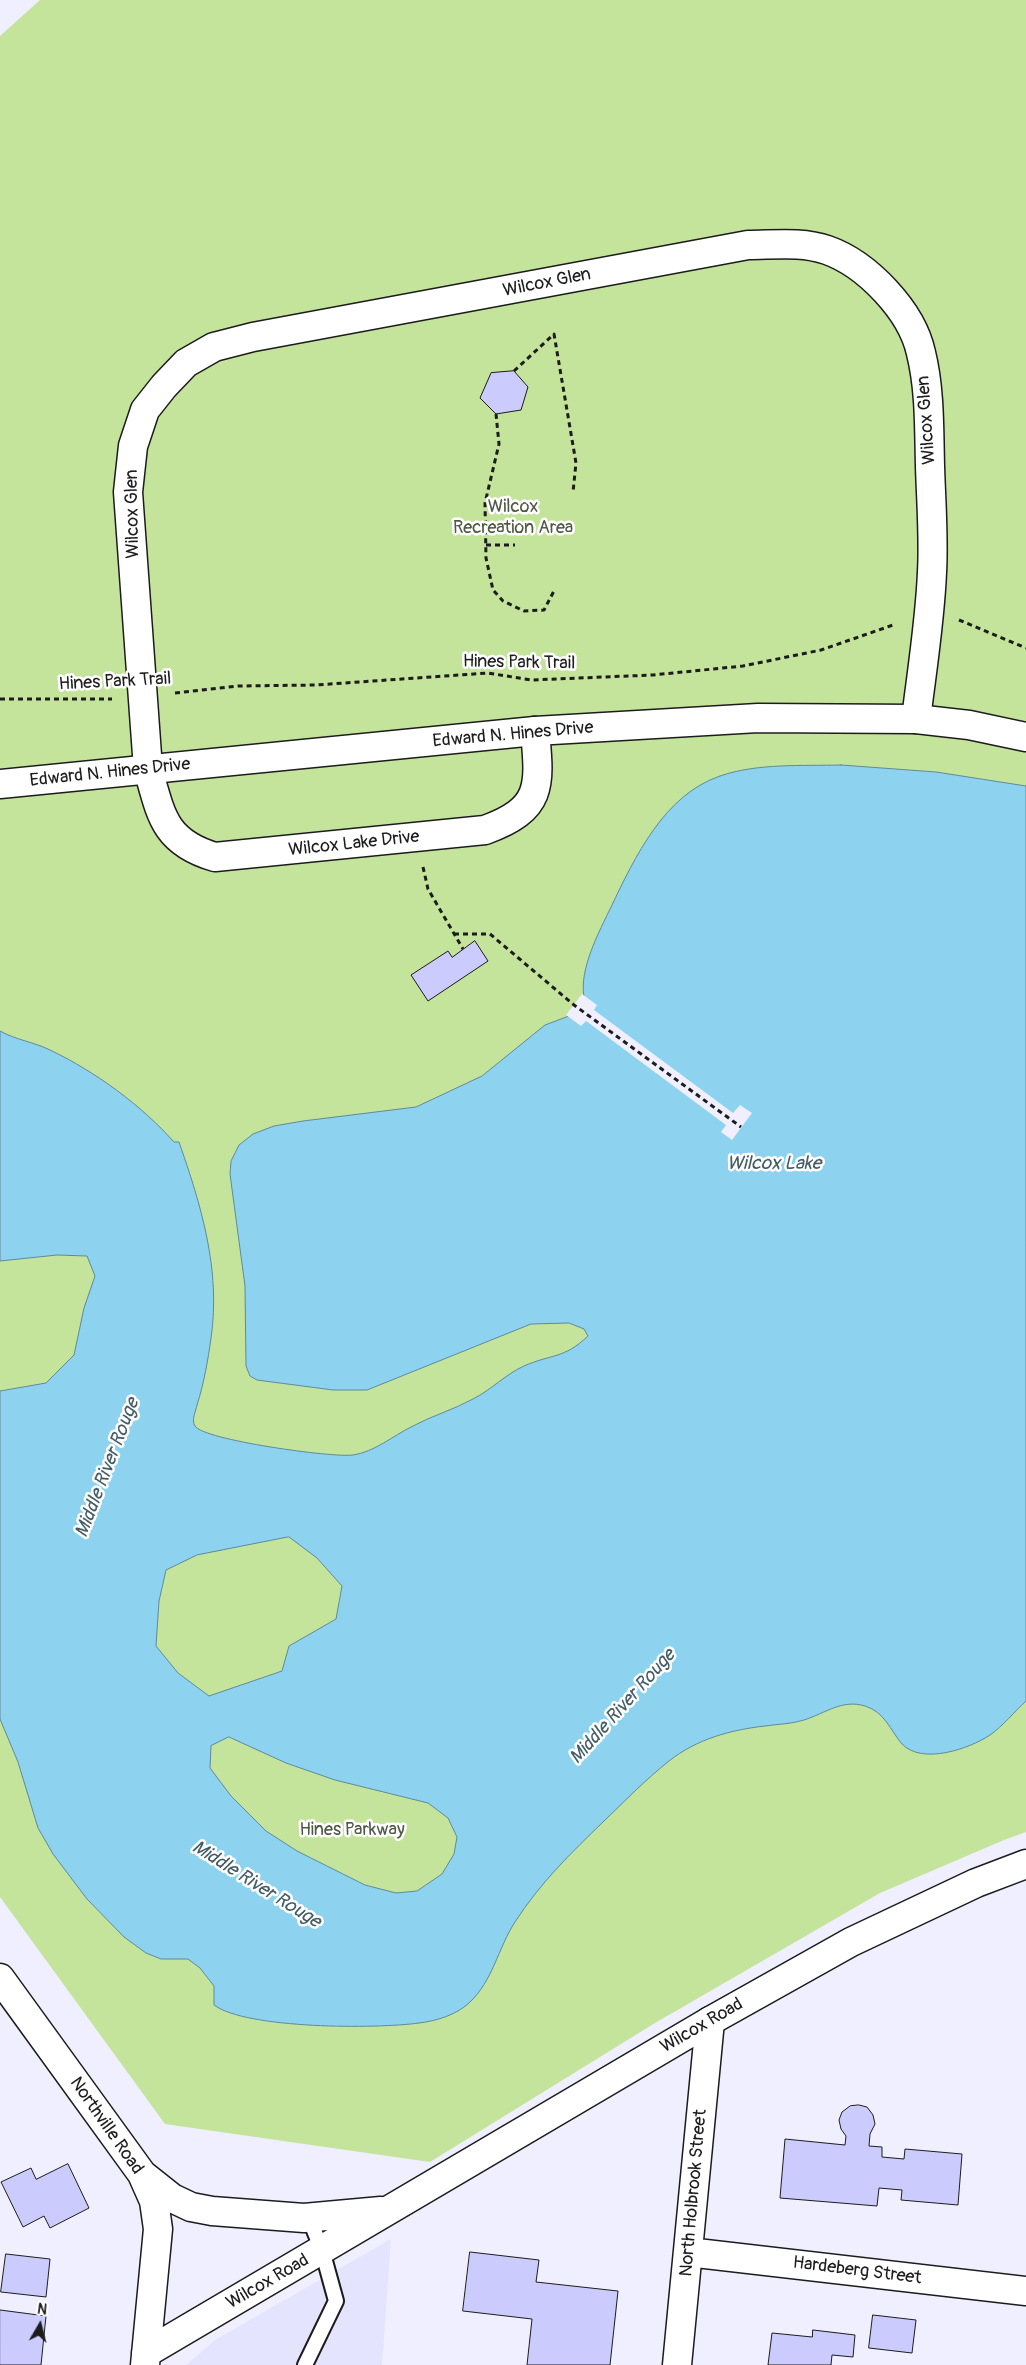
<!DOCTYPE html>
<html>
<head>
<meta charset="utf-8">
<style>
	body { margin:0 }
	#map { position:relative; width:1026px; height:2365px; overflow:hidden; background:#efefff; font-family:Pangolin,sans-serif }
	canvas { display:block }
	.north { position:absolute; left:15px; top:2300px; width:50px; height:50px; -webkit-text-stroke:4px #fff; paint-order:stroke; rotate:8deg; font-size:14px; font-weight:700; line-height:20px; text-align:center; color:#1c1c1c }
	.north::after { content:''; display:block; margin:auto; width:18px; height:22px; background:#1c1c1c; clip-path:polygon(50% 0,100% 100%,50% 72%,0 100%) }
</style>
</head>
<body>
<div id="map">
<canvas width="1026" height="2365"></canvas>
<div class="north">N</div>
</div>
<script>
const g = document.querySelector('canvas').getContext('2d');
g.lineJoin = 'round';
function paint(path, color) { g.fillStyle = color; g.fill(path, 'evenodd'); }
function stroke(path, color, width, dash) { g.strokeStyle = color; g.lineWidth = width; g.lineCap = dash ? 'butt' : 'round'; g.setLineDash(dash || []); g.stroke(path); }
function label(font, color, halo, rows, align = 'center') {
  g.font = font + ' Pangolin,sans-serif'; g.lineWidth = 5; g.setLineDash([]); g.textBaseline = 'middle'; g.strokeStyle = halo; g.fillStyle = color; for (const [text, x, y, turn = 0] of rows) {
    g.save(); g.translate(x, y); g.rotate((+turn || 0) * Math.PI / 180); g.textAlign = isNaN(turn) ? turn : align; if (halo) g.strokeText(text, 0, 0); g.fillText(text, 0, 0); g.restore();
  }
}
paint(new Path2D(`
	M391 2239 382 2365H186L215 2340Z`), '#e4e4ff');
paint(new Path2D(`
	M40 0H1026V1832L1004 1840 880 1893 655 2023 430 2162 165 2124 0 1897V36Z`), '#c4e39b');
const water = new Path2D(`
	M841 765 936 772 1026 786V1701C1014 1712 1003 1726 990 1735 969 1749 922 1765 902 1744 890 1730 885 1712 865 1706 842 1699 826 1713 804 1720 792 1724 778 1724 765 1726 730 1730 697 1739 669 1761 645 1780 625 1801 603 1822 571 1853 540 1883 515 1922 498 1948 493 1981 469 2003 456 2015 436 2021 419 2023 377 2029 246 2029 214 2005V1986L200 1968 188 1959H161L146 1953 124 1937 87 1899 53 1854 38 1828 18 1762 0 1719V1391L46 1383 74 1355 84 1308 95 1276 87 1256 57 1255 0 1261V1031C16 1040 34 1042 50 1050 96 1072 141 1105 174 1142H179C201 1205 221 1270 211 1338 208 1360 204 1383 197 1405 196 1411 191 1420 195 1426 203 1440 334 1458 353 1455 374 1452 393 1436 411 1427 431 1416 453 1410 473 1399 491 1390 506 1374 524 1366 551 1354 564 1359 588 1336L584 1329 569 1323 531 1324 367 1390H333L257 1380 250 1376 246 1366 245 1286 230 1174 231 1161 239 1145 253 1134 274 1126 303 1121 416 1107 482 1076 545 1025 569 1016 584 997C579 969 599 932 611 907 635 857 664 795 720 776 758 763 802 766 841 765ZM289 1537 317 1558 342 1586 336 1619 289 1646 282 1671 209 1696 178 1673 156 1646 159 1601 166 1570 197 1555ZM229 1737 286 1763 335 1780 428 1803 448 1818 457 1837 454 1854 442 1874 417 1891 396 1893 365 1885 297 1851 266 1831 231 1796 210 1768 211 1746Z`);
paint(water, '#8dd3ef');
stroke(water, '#608a9b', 1);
paint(new Path2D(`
	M582 994 597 1005 594 1010 733 1113 740 1105 752 1113 732 1140 721 1132 726 1125 586 1021 581 1026 566 1015Z`), '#efefff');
const building = new Path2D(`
	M514 371 528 387 521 410 496 414 480 398 491 373Z
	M475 941 488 961 428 1001 411 975 448 951 452 957Z
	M859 2105 867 2107 873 2115 875 2124 870 2134 869 2146 882 2147V2157L904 2159 905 2149 962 2154 958 2205 901 2200 902 2190 879 2188 877 2206 780 2198 785 2139 845 2145 846 2136 841 2129 839 2120 842 2112 850 2106Z
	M68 2164 89 2208 50 2228 44 2216 23 2227 1 2182 31 2168 36 2179Z
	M470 2252 539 2260 536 2282 618 2291 610 2365H527L532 2319 463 2311Z
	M6 2254 50 2259 46 2297 1 2292Z
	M0 2310 46 2316 41 2365H0Z
	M873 2315 916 2320 912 2353 869 2348Z
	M813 2330 855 2335 853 2357 832 2355 831 2365H768L772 2333 812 2337Z`);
paint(building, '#cbcbfe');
stroke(building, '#1c1c1c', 1);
const service = new Path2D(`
	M305 2365 336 2301 322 2250 309 2218`);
const minor = new Path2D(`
	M535 731C540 786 543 809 485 830L215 857C164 842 161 815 148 769L128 492 133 446 145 410 164 386 186 363 214 347 253 337 748 245C773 245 802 241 827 250 867 264 912 311 921 353 930 389 929 429 930 466 931 501 934 537 932 572 930 621 922 670 916 719
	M688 2252 1026 2291
	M677 2365 710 2021`);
const tertiary = new Path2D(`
	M0 784 535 731 758 718 916 719 969 725 1026 737
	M0 1978 142 2174 154 2201 158 2229 145 2365
	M143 2175 172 2198 191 2207 212 2211 304 2218 381 2211
	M146 2353 710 2021 851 1942 976 1883 1026 1864`);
stroke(service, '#1c1c1c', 18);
stroke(minor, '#1c1c1c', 31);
stroke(tertiary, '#1c1c1c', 31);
stroke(new Path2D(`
	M514 371 554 334 576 463 573 492
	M496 414 499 444 485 503 486 558 493 590 503 601 524 611 544 610 555 589
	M486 545H515
	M959 620 1026 648
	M175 693 238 686 316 685 488 673 531 680 653 675 743 666 821 650 896 624
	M0 699H112
	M423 867 428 889 463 949
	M454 934H490L574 1005 741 1127`), '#1c1c1c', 3, [5, 4]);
stroke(service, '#fff', 14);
stroke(minor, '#fff', 28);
stroke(tertiary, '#fff', 28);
label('18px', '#1c1c1c', '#fff', [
	["Wilcox Glen",547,283,-11],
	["Wilcox Glen",927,420,-94],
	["Wilcox Glen",133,514,-91],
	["Hines Park Trail",519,663,1],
	["Hines Park Trail",115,682,-3],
	["Edward N. Hines Drive",513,735,-5],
	["Edward N. Hines Drive",110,773,-6],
	["Wilcox Lake Drive",354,844,-6],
	["Wilcox Road",702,2026,-30],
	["Northville Road",106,2126,55],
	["North Holbrook Street",694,2193,-85],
	["Hardeberg Street",857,2271,7],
	["Wilcox Road",268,2282,-30]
]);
label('18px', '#4e5842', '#fff', [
	["Wilcox",513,507],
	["Recreation Area",513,528],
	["Hines Parkway",352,1830]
]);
label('italic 19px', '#445c66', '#fff', [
	["Wilcox Lake",774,1164],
	["Middle River Rouge",108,1468,-69],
	["Middle River Rouge",623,1707,-48],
	["Middle River Rouge",256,1885,32]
]);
</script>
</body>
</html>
